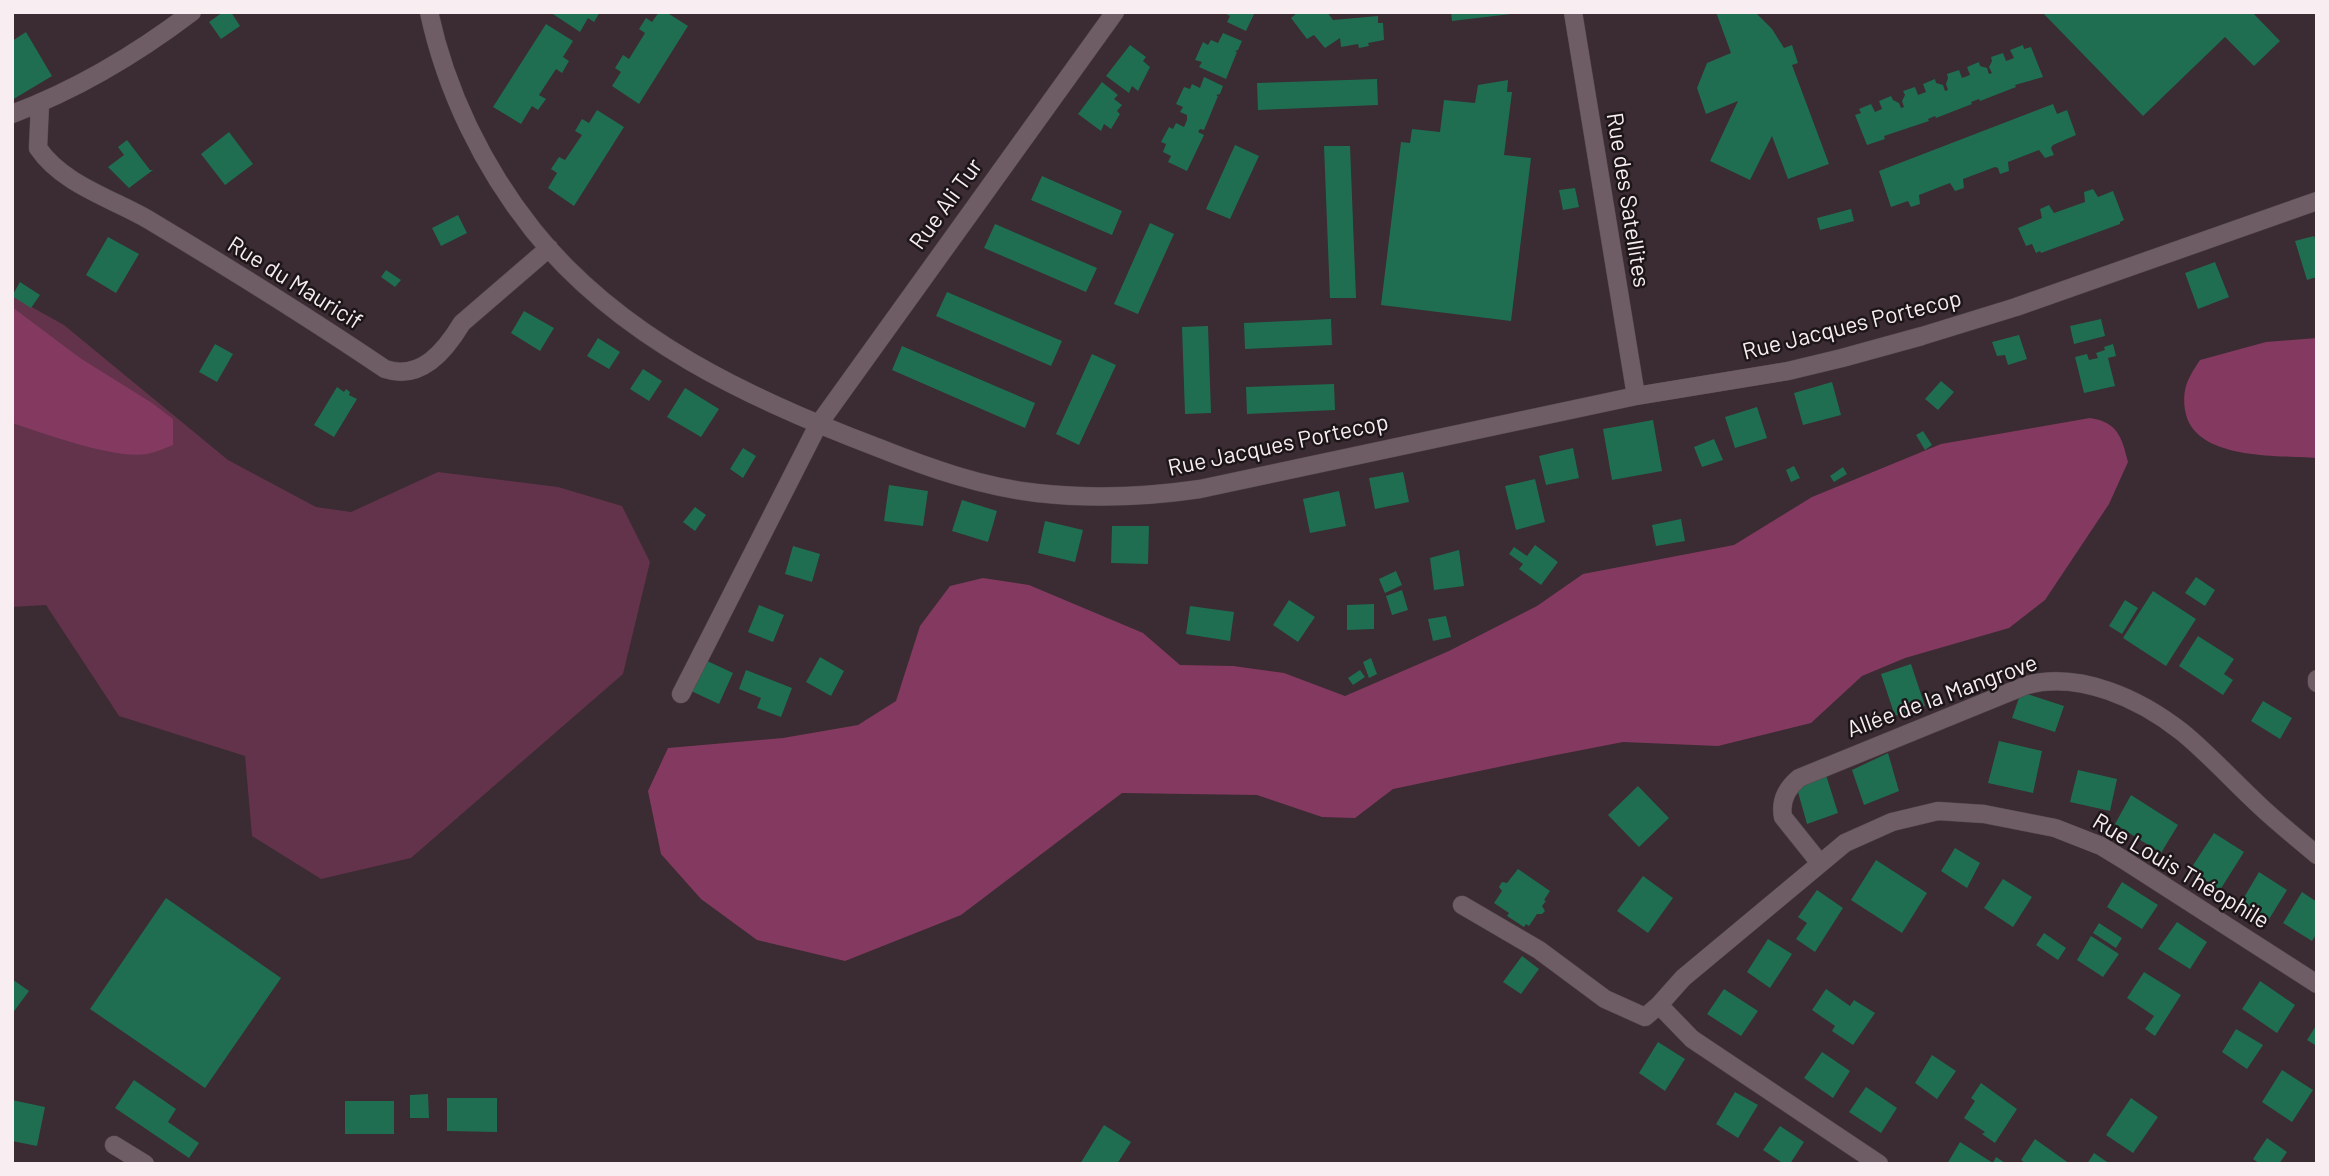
<!DOCTYPE html>
<html>
<head>
<meta charset="utf-8">
<style>
	body { margin:0 }
	#map { position:relative; width:2329px; height:1176px; overflow:hidden; background:#3b2b32; font-family:Barlow,sans-serif }
	canvas { display:block }
	.frame { position:absolute; inset:0; border:14px solid #f8eef2; pointer-events:none }
</style>
</head>
<body>
<div id="map">
<canvas width="2329" height="1176"></canvas>
<div class="frame"></div>
</div>
<script>
const g = document.querySelector('canvas').getContext('2d');
g.lineJoin = 'round';
function paint(path, color) { g.fillStyle = color; g.fill(path, 'evenodd'); }
function stroke(path, color, width, dash) { g.strokeStyle = color; g.lineWidth = width; g.lineCap = dash ? 'butt' : 'round'; g.setLineDash(dash || []); g.stroke(path); }
function label(font, color, halo, rows, align = 'center') {
  g.font = font + ' Barlow,sans-serif'; g.lineWidth = 5; g.setLineDash([]); g.textBaseline = 'middle'; g.strokeStyle = halo; g.fillStyle = color; for (const [text, x, y, turn = 0] of rows) {
    g.save(); g.translate(x, y); g.rotate((+turn || 0) * Math.PI / 180); g.textAlign = isNaN(turn) ? turn : align; if (halo) g.strokeText(text, 0, 0); g.fillText(text, 0, 0); g.restore();
  }
}
paint(new Path2D(`
	M12 296 64 325 228 460 316 507 351 512 438 472 558 487 622 506 650 562 623 674 411 858 321 879 252 836 245 756 119 716 46 605 12 607Z`), '#62334a');
paint(new Path2D(`
	M12 307 80 358 152 403 173 419V445C165 448 156 452 147 454 111 459 47 434 12 423Z
	M2317 338V458C2278 455 2193 461 2185 410 2182 388 2188 378 2200 360L2266 342Z
	M2090 418C2118 422 2122 438 2128 462L2109 504 2045 600 2009 628 1905 658 1862 676 1811 723 1718 746 1623 742 1551 756 1393 789 1355 818 1322 817 1257 795 1122 793 961 915 845 961 757 940 701 899 661 854 648 791 668 748 783 738 858 725 896 701 920 626 950 586 983 578 1029 585 1143 633 1180 665 1233 666 1284 673 1345 696 1449 651 1537 606 1583 574 1734 545 1812 497 1941 444Z`), '#843a60');
paint(new Path2D(`
	M223 12H231L240 26 221 39 209 22Z
	M554 12H600L594 22 588 18 580 32 553 14Z
	M659 12H666L688 26 639 104 612 86 621 72 615 68 623 55 629 59 645 33 639 29 646 18 652 22Z
	M1223 12H1255L1246 31 1227 22 1230 16Z
	M1298 12H1327L1333 20 1378 16V23H1383L1384 40 1368 43 1369 46 1359 48 1358 44 1341 47 1340 38 1325 48 1314 35 1307 39 1291 18Z
	M1451 12H1511V14L1452 21Z
	M1716 12H1755L1772 29 1784 48 1792 45 1798 63 1792 65 1829 164 1788 179 1772 136 1750 180 1710 161 1738 101 1706 114 1697 88 1707 63 1731 53Z
	M2042 12H2252L2280 41 2254 66 2225 37 2143 116Z
	M546 24 573 41 563 57 569 61 562 73 556 69 539 95 546 99 538 110 532 106 521 124 493 107Z
	M26 32 52 76 12 100V41Z
	M1223 33 1242 41 1238 50 1235 51 1237 52 1226 79 1199 67 1202 62 1195 60 1203 42 1208 45 1211 40 1218 43Z
	M1130 45 1146 57 1143 61 1150 67 1138 91 1132 86 1129 93 1106 76Z
	M2023 45 2024 49 2031 47 2043 77 2015 85 2016 87 1980 101 1979 99 1971 102 1972 104 1936 118 1935 116 1928 119 1929 121 1884 136 1885 139 1867 145 1855 115 1861 113 1859 109 1871 104 1875 112 1882 109 1879 101 1891 96 1893 100 1899 103 1901 108 1904 107 1902 101 1905 95 1903 91 1915 87 1918 95 1926 92 1923 84 1935 79 1936 83 1943 85 1945 91 1948 90 1946 84 1948 78 1947 74 1959 70 1962 78 1970 75 1967 67 1979 62 1980 66 1987 68 1989 74 1992 73 1989 67 1992 61 1991 57 2003 53 2006 61 2014 58 2010 50Z
	M1204 77 1223 86 1220 94 1216 95 1218 96 1204 130 1200 129 1198 132 1204 135 1187 171 1168 162 1171 156 1163 152 1166 144 1161 142 1169 127 1173 129 1176 123 1184 127 1187 120V115L1180 112 1183 107 1176 104 1184 87 1190 89 1192 84 1200 88Z
	M1377 79 1378 105 1258 110 1257 83Z
	M1508 80 1507 92H1512L1504 155 1531 158 1511 321 1381 305 1401 142 1410 143 1412 129 1440 132 1444 100 1475 103 1478 85Z
	M1102 82 1118 95 1114 99 1122 105 1117 111 1120 114 1111 129 1104 124 1101 131 1078 114Z
	M2053 104 2057 114 2067 110 2076 135 2053 145 2051 148 2054 155 2045 158 2039 150 2008 162 2009 171 2000 174 1998 168 1995 167 1963 179 1964 188 1955 191 1950 183 1919 195 1920 204 1911 207 1908 201 1891 207 1879 171Z
	M597 110 624 127 574 206 548 188 557 173 551 169 559 157 565 160 582 135 575 131 582 119 589 123Z
	M229 132 253 164 225 185 201 154Z
	M127 140 150 170H153L129 188 108 167 124 155 118 147Z
	M1235 145 1259 156 1230 219 1206 209Z
	M1324 146H1350L1356 298H1330Z
	M1042 176 1122 211 1112 235 1031 200Z
	M1575 188 1579 207 1563 210 1559 190Z
	M2093 189 2098 197 2113 191 2124 220 2120 222V224L2041 253 2040 251 2036 253 2032 244 2026 246 2018 228 2042 218 2040 209 2049 205 2054 213 2085 202 2084 192Z
	M1851 209 1854 221 1820 230 1817 218Z
	M458 215 467 233 441 246 432 228Z
	M1150 223 1174 234 1138 314 1114 304Z
	M995 224 1097 268 1086 292 984 248Z
	M2314 236 2317 243V277L2307 280 2295 241Z
	M108 237 139 254 116 293 86 275Z
	M2215 262 2229 297 2198 309 2185 273Z
	M386 270 401 280 395 287 381 277Z
	M20 282 40 295 31 308 12 296Z
	M947 292 1062 341 1051 366 936 316Z
	M524 311 554 328 540 351 511 333Z
	M1331 319 1332 345 1245 349 1244 323Z
	M2101 319 2105 336 2074 344 2070 326Z
	M1208 326 1211 413 1185 414 1182 327Z
	M2019 335 2027 359 2008 365 2005 355 1997 356 1992 342Z
	M598 338 620 352 609 369 587 356Z
	M215 344 233 354 217 382 199 372Z
	M2113 344 2116 356 2108 358 2115 386 2084 393 2075 357 2087 354 2089 360 2098 358 2096 353 2105 350 2104 347Z
	M902 346 1035 403 1025 428 892 370Z
	M1092 354 1116 365 1079 445 1056 434Z
	M643 369 662 381 649 401 630 389Z
	M1941 381 1954 392 1938 410 1925 399Z
	M1832 382 1841 415 1803 425 1794 393Z
	M1334 384 1335 410 1247 414 1246 387Z
	M337 387 344 392 346 389 350 392 349 395 357 399 334 437 314 425Z
	M685 388 719 409 701 437 667 417Z
	M1757 407 1767 438 1735 448 1725 417Z
	M1653 420 1662 471 1612 480 1603 429Z
	M1923 431 1932 445 1925 450 1916 435Z
	M1714 439 1723 460 1702 467 1694 447Z
	M743 448 756 456 743 478 730 469Z
	M1573 448 1579 478 1546 485 1539 456Z
	M1794 466 1800 478 1791 482 1786 470Z
	M1843 467 1847 474 1834 482 1830 476Z
	M1403 472 1409 502 1375 509 1369 478Z
	M1535 479 1545 522 1516 530 1505 486Z
	M889 485 928 491 923 526 884 521Z
	M1339 491 1346 526 1310 533 1303 499Z
	M962 500 997 511 988 542 952 531Z
	M695 507 706 515 695 531 683 522Z
	M1681 519 1685 541 1656 546 1652 525Z
	M1045 521 1083 530 1075 562 1038 553Z
	M1112 526H1149L1148 564 1111 563Z
	M1535 545 1558 562 1541 585 1519 569 1523 564 1509 554 1514 547 1527 556Z
	M793 546 820 554 812 582 785 574Z
	M1459 550 1464 586 1434 590 1430 558Z
	M1396 571 1402 585 1385 593 1379 579Z
	M2196 577 2215 590 2205 606 2185 593Z
	M1402 590 1408 610 1392 615 1386 596Z
	M2153 591 2196 619 2166 666 2123 638Z
	M1289 600 1315 617 1298 642 1273 625Z
	M2125 600 2138 608 2122 634 2109 626Z
	M1374 604V629L1347 630V605Z
	M759 605 784 615 773 642 748 632Z
	M1190 606 1234 612 1230 641 1186 634Z
	M1446 616 1451 637 1433 641 1428 619Z
	M2198 636 2234 659 2224 674 2233 680 2223 695 2179 666Z
	M820 657 844 671 831 696 806 682Z
	M1371 658 1377 674 1369 678 1363 662Z
	M703 659 733 673 719 704 689 690Z
	M1911 664 1925 706 1895 716 1881 674Z
	M746 670 792 688 781 717 757 708 761 698 739 689Z
	M1360 670 1365 677 1353 685 1348 678Z
	M2021 692 2064 706 2055 732 2012 718Z
	M2263 701 2292 718 2280 739 2251 721Z
	M1999 741 2042 751 2033 793 1988 783Z
	M1888 753 1899 791 1864 805 1852 770Z
	M2078 770 2117 779 2110 811 2070 802Z
	M1826 775 1838 813 1807 824 1796 785Z
	M1638 786 1669 818 1639 847 1608 815Z
	M2131 795 2178 825 2161 853 2115 824Z
	M2214 833 2244 852 2220 890 2190 870Z
	M1955 848 1980 863 1967 888 1941 871Z
	M1876 860 1927 893 1902 933 1851 900Z
	M1518 869 1550 891 1544 900 1546 901 1542 906 1545 911 1542 914H1537L1529 926 1526 924 1524 927 1507 916 1509 913 1494 903 1502 891 1499 887 1502 882 1507 883Z
	M2259 872 2287 890 2266 924 2239 906Z
	M1643 876 1673 898 1648 933 1617 911Z
	M2003 879 2032 897 2013 927 1984 908Z
	M2122 882 2158 905 2142 929 2107 907Z
	M1817 890 1843 908 1815 952 1796 939 1807 923 1798 917Z
	M2302 892 2317 902V933L2312 941 2283 923Z
	M166 898 281 978 205 1088 90 1009Z
	M2177 922 2207 942 2190 969 2158 949Z
	M2099 923 2122 938 2116 948 2093 933Z
	M2044 933 2066 948 2058 960 2036 945Z
	M2091 936 2119 954 2103 977 2077 960Z
	M1768 939 1792 954 1770 988 1747 972Z
	M1522 956 1539 969 1521 994 1503 982Z
	M2144 972 2181 995 2155 1036 2145 1029 2154 1016 2127 998Z
	M12 979 29 991 12 1014Z
	M2260 981 2295 1005 2277 1033 2242 1009Z
	M1724 989 1758 1011 1741 1036 1707 1014Z
	M1826 989 1850 1006 1854 1000 1875 1013 1853 1045 1832 1031 1835 1026 1812 1010Z
	M2317 1024V1046L2307 1040Z
	M2236 1029 2263 1045 2247 1069 2222 1052Z
	M1658 1042 1685 1059 1665 1091 1639 1073Z
	M1822 1052 1850 1071 1833 1098 1804 1078Z
	M1932 1055 1956 1071 1937 1099 1915 1083Z
	M2282 1070 2313 1090 2292 1122 2262 1102Z
	M134 1080 176 1109 168 1122 199 1143 189 1158 115 1108Z
	M1981 1083 2017 1109 1995 1143 1982 1134 1985 1132 1964 1118 1975 1101 1971 1098Z
	M1866 1087 1897 1108 1881 1133 1849 1112Z
	M1735 1092 1758 1105 1738 1138 1716 1124Z
	M428 1094 429 1118H410V1095Z
	M447 1098H497V1132L447 1131Z
	M2131 1098 2158 1117 2133 1153 2106 1135Z
	M12 1100 45 1107 37 1146 12 1141Z
	M345 1101H394V1134H345Z
	M1104 1125 1131 1142 1117 1164H1080Z
	M1780 1126 1804 1142 1790 1164H1784L1763 1150Z
	M2267 1138 2287 1152 2279 1164H2260L2253 1159Z
	M2035 1139 2070 1164H2026L2021 1160Z
	M1960 1142 1993 1163 1996 1157 2007 1164H1947Z
	M2094 1153 2110 1164H2087Z`), '#1f6e51');
const minor = new Path2D(`
	M429 12C446 91 483 167 533 230 620 339 752 400 879 448 929 468 983 487 1037 493 1092 499 1146 497 1200 489L1636 396 1788 371 1842 358 1922 336 2016 307 2317 201
	M1573 12 1636 396
	M40 104 38 148C62 184 113 199 149 220 229 268 308 317 385 369 421 381 445 351 462 323L549 248
	M12 114C76 90 138 53 192 12
	M2317 679V683
	M681 694 818 425 1115 12
	M1819 862 1783 817C1780 801 1787 788 1799 778L2027 685C2080 671 2140 699 2182 732 2209 754 2234 782 2260 806 2278 823 2298 839 2317 855
	M1462 905 1539 950 1605 999 1645 1017 1659 1005 1683 978 1845 843 1892 822 1938 811 1984 814 2055 828 2101 846 2124 860 2317 984
	M1659 1005 1692 1039 1879 1164
	M114 1145 145 1164`);
stroke(minor, '#55484e', 19);
stroke(minor, '#6f5d65', 18);
label('23px', '#f8eef2', '#1d1619', [
	["Rue des Satellites",1628,200,81],
	["Rue Ali Tur",946,204,-54],
	["Rue du Mauricif",295,283,32],
	["Rue Jacques Portecop",1852,325,-14],
	["Rue Jacques Portecop",1278,445,-12],
	["Allée de la Mangrove",1942,696,-20],
	["Rue Louis Théophile",2181,871,31]
]);
</script>
</body>
</html>
